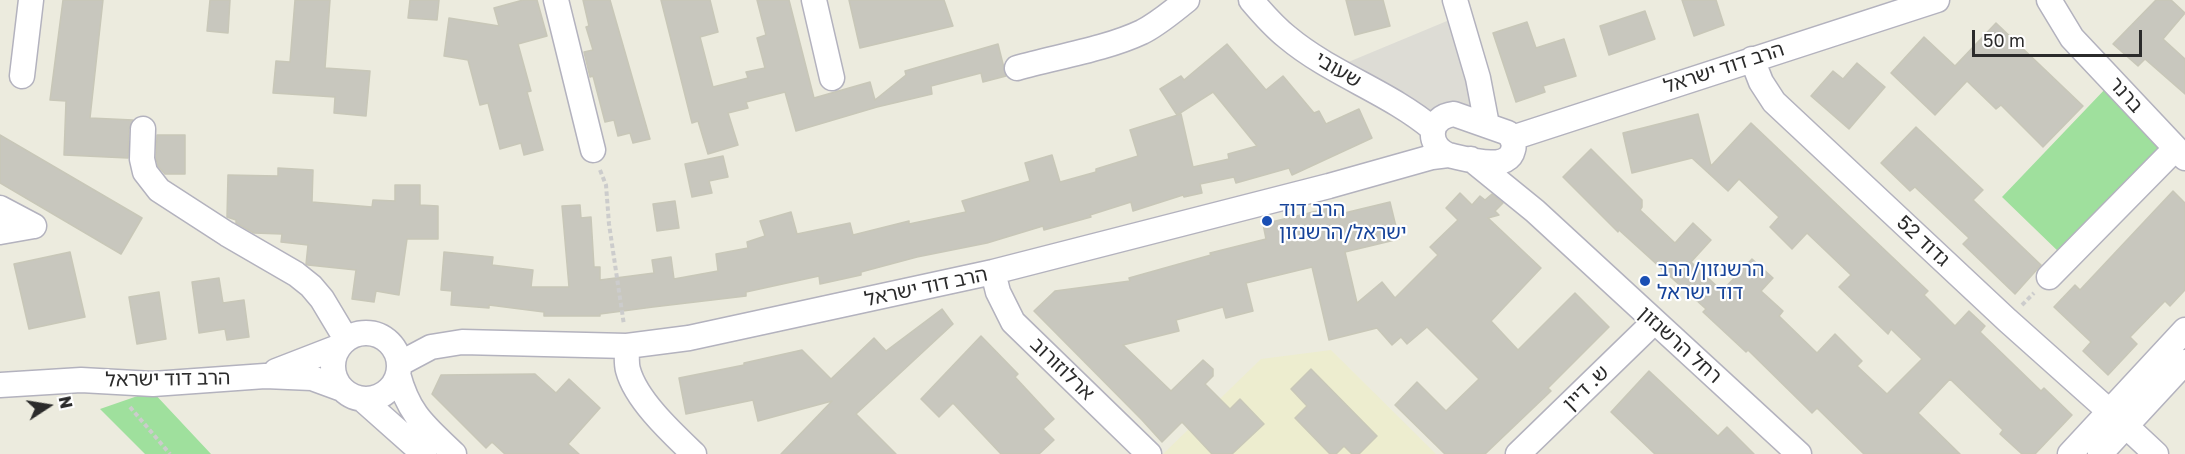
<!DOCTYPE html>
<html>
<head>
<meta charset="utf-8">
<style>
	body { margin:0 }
	#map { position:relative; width:2185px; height:454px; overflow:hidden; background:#ecebde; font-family:"Golos Text",sans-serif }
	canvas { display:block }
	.north { position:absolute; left:18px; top:376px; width:60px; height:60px; -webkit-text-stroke:4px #fff; paint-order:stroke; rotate:78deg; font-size:16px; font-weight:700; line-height:24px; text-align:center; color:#2b2b2b }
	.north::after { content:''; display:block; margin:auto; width:21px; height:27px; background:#2b2b2b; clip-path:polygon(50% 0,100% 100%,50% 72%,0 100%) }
	.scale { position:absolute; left:1972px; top:30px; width:170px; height:27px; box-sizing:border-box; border:3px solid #2b2b2b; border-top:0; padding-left:8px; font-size:18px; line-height:21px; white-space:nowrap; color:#2b2b2b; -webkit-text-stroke:4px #fff; paint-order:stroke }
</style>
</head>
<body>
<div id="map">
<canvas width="2185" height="454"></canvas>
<div class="north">N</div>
<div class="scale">50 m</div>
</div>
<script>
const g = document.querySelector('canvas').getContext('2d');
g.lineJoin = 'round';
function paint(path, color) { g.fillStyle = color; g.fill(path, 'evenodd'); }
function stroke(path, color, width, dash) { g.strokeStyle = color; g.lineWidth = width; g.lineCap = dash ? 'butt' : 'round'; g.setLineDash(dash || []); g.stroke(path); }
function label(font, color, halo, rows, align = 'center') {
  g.font = font + ' "Golos Text","Noto Sans Hebrew",sans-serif'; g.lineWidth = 4.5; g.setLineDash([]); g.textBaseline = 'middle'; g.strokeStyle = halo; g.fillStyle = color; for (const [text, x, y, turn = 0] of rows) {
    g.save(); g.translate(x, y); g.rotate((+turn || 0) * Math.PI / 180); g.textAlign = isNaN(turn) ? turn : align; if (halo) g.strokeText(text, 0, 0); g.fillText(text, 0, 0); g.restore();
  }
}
paint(new Path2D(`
	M1331 350 1436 454H1163L1261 359Z`), '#ededcf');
paint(new Path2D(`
	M2108 86 2168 144 2062 255 2002 197Z
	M152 391 211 454H145L100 409Z`), '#9fe09d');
paint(new Path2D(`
	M1459 16 1487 125 1441 118 1334 68Z`), '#dddcd5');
const building = new Path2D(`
	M63 0H103L90 118 133 120 129 129 128 158 64 155 66 101 50 100Z
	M210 0H230L228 33 207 31Z
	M295 0H330L325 68 370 71 366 116 334 113 335 97 273 93 276 61 290 62Z
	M410 0H439L437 20 408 18Z
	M523 0H537L547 36 518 44 531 91 527 92 543 150 524 155 521 143 500 149 488 103 480 105 468 60 444 56 449 18 499 26 494 8Z
	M583 0H610L650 139 633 143 630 133 618 136 614 120 605 122 593 76 590 77 584 52 593 50 586 27 589 26Z
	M661 0H710L718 32 700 37 713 87 748 78 746 72 765 68 757 38 766 35 757 0H789L814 98 870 82 875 100 906 75 905 71 998 44 1006 76 983 82 981 73 931 86 932 94 877 107 796 131 785 92 746 102 748 108 728 113 738 145 708 154 698 121 692 123Z
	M849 0H944L953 26 860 48Z
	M1346 0H1383L1390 26 1355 35Z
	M1682 0H1716L1724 25 1694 36Z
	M2156 0H2171L2185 13 2163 39 2185 59V94L2145 59 2138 66 2113 44Z
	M1645 11 1655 39 1609 55 1600 26Z
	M1527 22 1536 48 1564 39 1576 76 1543 86 1545 92 1516 102 1493 33Z
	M1996 23 2083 106 2043 147 2001 105 1996 109 1967 81 1935 115 1891 73 1924 37 1955 66Z
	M1227 44 1266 90 1283 76 1314 113 1319 111 1326 124 1359 109 1372 138 1292 175 1289 168 1236 183 1234 177 1200 184 1202 193 1184 197 1183 195 1133 211 1131 202 1090 215 1091 217 1044 230 1043 226 987 243 917 257 861 272V275L820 284 819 276 746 292V296L653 307 600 314V316H544V312L489 305V308L451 305 452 291 441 290 444 252 493 257 492 265 533 270 531 287H569L562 206 580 205 581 218 591 217 594 267H600V280L654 273 652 260 671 257 674 279 718 271 716 254 748 248 747 242 765 236 760 221 791 212 797 234 850 223 853 235 909 221V224L966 212 962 201 1030 181 1025 163 1052 155 1060 182 1096 172V169L1138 156 1130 130 1181 114 1193 167 1229 159 1228 154 1257 146 1213 92 1177 115 1160 89 1181 76 1184 80Z
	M1857 63 1885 87 1849 129 1811 96 1833 71 1843 79Z
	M1698 114 1711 166 1751 123 1928 291 1924 295 1955 326 1969 311 1985 326 1980 332 2041 391 2044 388 2072 415 2035 454H2022L2000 434 2003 430 1950 379 1918 413 1960 454H1864L1817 408 1812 413 1748 350 1746 352 1703 312 1706 309 1619 230 1618 232 1563 177 1591 149 1642 200V207L1640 210 1675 243 1693 223 1711 240 1691 262 1722 291 1752 259 1773 278 1761 291 1783 311 1779 316 1817 353 1835 334 1862 361 1857 366 1887 394 1922 359 1891 329 1888 334 1839 287 1851 275 1807 233 1792 249 1770 227 1779 217 1739 179 1728 191 1692 158 1632 173 1623 133Z
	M1916 127 1983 190 1973 200 2041 265 2015 294 1963 244 1969 238 1915 187 1910 191 1881 163Z
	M0 135 142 218 121 254 0 183Z
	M157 135H185V174H165L158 166 156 158Z
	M723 156 728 177 709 181 712 193 692 197 685 164Z
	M278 168 313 170 312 202 372 207 373 200 395 201V185H420V205L438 206V239H407L399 295 376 291 374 302 352 299 356 270 308 265 306 264 308 245 281 242 282 234 254 233 236 223V220L227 217 228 175 278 176Z
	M2173 191 2185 203V290L2170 306 2165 301 2130 337 2137 344 2108 375 2083 351 2091 342 2054 307 2075 285 2080 290Z
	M1460 193 1472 205 1480 196 1485 200 1492 194 1503 203 1495 211 1499 215 1488 218 1541 268 1491 321 1518 350 1575 293 1609 327 1548 388 1551 391 1485 454H1445L1395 405 1417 382 1446 411 1479 379 1427 327 1407 344 1401 337 1392 345 1377 328 1329 340 1312 267 1246 283 1253 311 1226 318 1223 307 1176 320 1179 331 1123 345 1171 391 1203 360 1213 369V376L1205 384 1230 409 1240 399 1264 424 1232 454H1212L1182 422 1162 442 1142 420 1034 311 1055 291 1130 281 1129 278 1211 255 1210 253 1266 239 1263 224 1334 207 1336 215 1390 202 1399 239 1345 252 1357 303 1382 282 1395 298 1438 255 1430 247 1458 220 1446 208Z
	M675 201 679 228 657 231 653 204Z
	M70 252 85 317 29 329 14 264Z
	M219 278 223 303 244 300 249 337 227 340 225 329 199 333 192 282Z
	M159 292 166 339 137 344 129 297Z
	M942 309 953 324 856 414 896 454H781L832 401 758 421 753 400 686 414 679 378 744 365V363L802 350 831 379 874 338 886 351Z
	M981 336 1018 374 1015 377 1054 419 1043 429 1054 440 1039 454H1001L953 403 939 417 921 399Z
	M1311 369 1377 436 1359 454H1352L1344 446 1336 454H1330L1295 418 1307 406 1291 389Z
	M1649 371 1718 436 1727 427 1754 454H1655L1611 412Z
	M535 374 556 393 569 379 600 408 568 444 579 454H505L492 442 486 448 432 394 441 375Z`);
paint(building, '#c8c7be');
stroke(building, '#c8c7b8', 1.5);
const minor = new Path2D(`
	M556 0 593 150
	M814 0 832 78
	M1251 0C1262 13 1273 26 1287 37 1331 74 1389 92 1433 129
	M1455 0 1478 78 1487 125
	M2049 0 2072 38 2185 158
	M1752 59 1761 82 1774 102 2007 320 2109 411
	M1017 68C1056 57 1106 49 1142 32 1158 24 1173 11 1187 0
	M22 76 31 0
	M1454 114 1508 133C1512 138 1515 144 1513 150 1508 173 1464 158 1448 155 1426 145 1428 117 1454 114Z
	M143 129 142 159 145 172 159 190 227 234 296 274 311 286 322 299 346 339
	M1512 138 1937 0
	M1471 159 1535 211 1799 454
	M0 208 34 226
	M0 232 34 226
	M993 272 998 292 1013 322 1149 454
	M2049 277 2175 149
	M333 366a33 33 0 1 1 66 0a33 33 0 1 1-66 0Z
	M627 346C627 354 626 363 628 370 636 400 672 433 694 454
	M399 364 431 347 462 342 627 346 689 338 993 272 1329 186 1432 157 1448 155
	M276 371 338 347
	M398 374C409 415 425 426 454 454
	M0 385 81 380 153 384 265 376 312 378 342 389
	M362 399 424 454
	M2126 426 2156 454
	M1518 454 1654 322
	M2070 454 2185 330
	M2100 454 2185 362`);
stroke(minor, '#b3b2be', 27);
stroke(new Path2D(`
	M600 170 606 185 609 224 624 325
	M2022 305 2034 293
	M130 407 170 454`), '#ccc', 4, [4.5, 3]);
stroke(minor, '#fff', 24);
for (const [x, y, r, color] of [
	[1267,221,6,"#1a4fb4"],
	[1645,281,6,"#1a4fb4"]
]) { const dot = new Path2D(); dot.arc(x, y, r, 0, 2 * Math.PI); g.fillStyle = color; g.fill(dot); stroke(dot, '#fff', 2); }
label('20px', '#2b2b2b', '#fff', [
	["הרב דוד ישראל",1724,68,-18],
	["שעובי",1338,70,31],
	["ברנר",2126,95,48],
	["גדוד 52",1923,241,43],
	["הרב דוד ישראל",926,287,-12],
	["רחל הרשנזון",1680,345,42],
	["ארלוזורוב",1062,369,44],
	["הרב דוד ישראל",168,379,-1],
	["ש. דיין",1586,388,-44]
]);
label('20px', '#164399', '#fff', [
	["הרב דוד",1279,210],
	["ישראל/הרשנזון",1279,233],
	["הרשנזון/הרב",1657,270],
	["דוד ישראל",1657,293]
], 'left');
</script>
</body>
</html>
